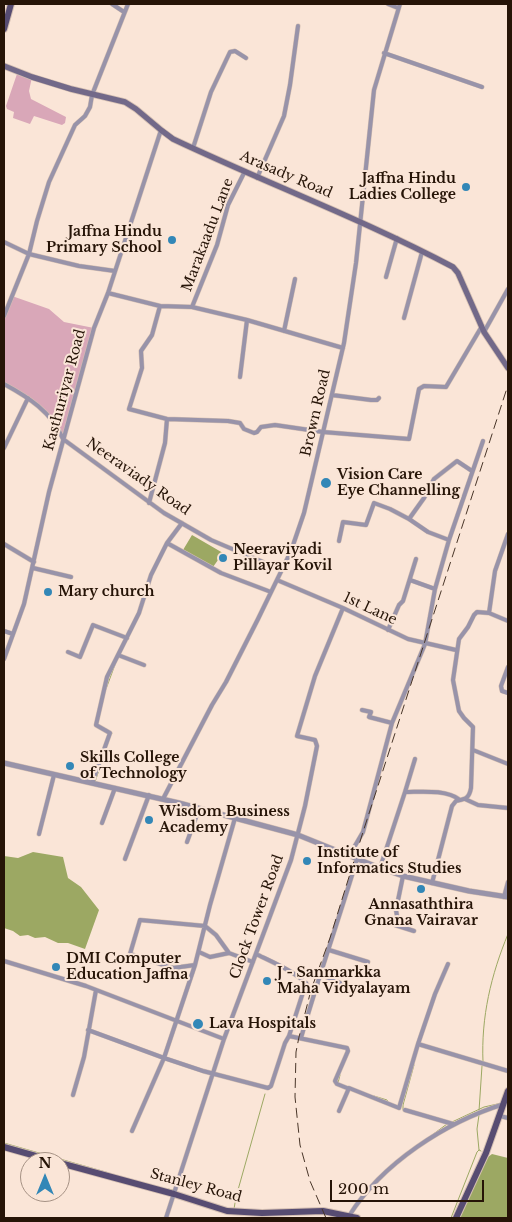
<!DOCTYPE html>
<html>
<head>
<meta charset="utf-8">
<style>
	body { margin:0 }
	#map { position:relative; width:512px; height:1222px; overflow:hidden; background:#fae5d7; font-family:"Libre Baskerville",serif }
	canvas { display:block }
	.frame { position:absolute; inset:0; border:5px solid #261407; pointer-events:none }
	.north { position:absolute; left:20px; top:1152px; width:50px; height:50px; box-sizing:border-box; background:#fae5d7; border:1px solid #a59184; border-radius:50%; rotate:0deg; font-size:14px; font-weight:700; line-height:20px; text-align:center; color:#261407 }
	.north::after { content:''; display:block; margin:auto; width:18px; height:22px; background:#3287b7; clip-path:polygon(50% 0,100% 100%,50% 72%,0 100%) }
	.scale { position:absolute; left:330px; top:1180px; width:154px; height:22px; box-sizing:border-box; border:2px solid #261407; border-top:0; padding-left:6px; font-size:15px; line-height:18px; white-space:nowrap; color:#261407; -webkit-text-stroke:4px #fae5d7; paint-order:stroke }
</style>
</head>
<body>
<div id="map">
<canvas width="512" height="1222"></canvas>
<div class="frame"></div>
<div class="north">N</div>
<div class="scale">200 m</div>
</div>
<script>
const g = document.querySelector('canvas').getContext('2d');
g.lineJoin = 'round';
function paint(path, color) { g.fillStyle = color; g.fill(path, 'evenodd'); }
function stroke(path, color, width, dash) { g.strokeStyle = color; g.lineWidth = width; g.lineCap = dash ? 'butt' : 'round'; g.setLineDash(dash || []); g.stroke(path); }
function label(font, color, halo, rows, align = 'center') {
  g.font = font + ' "Libre Baskerville",serif'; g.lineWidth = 4; g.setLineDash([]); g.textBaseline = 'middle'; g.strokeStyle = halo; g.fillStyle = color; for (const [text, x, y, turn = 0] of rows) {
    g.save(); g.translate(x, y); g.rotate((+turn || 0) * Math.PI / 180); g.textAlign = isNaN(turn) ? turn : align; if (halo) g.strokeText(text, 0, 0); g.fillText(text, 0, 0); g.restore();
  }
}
paint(new Path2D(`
	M18 71 32 77 29 91 31 99 66 117 65 123 62 125 34 116 30 124 13 118 14 112 7 109 6 106Z
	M12 296 49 309 64 322 94 328 63 439 43 409 4 384V316Z`), '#d9a7b8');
paint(new Path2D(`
	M192 535 223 553 213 567 183 550Z
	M33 852 63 857 68 878 81 887 99 910 85 949 68 943H58L45 937 35 938 28 935 20 936 13 931 4 928V856L18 858Z
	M492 1154 508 1158V1218H459L488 1157Z`), '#9ca863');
stroke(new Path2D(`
	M106 689 116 662
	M106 729 112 733
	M95 782 100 767
	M483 1062C481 1017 491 975 508 934
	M338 1083 340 1075
	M374 1096 387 1100 388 1102
	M403 1110V1105L414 1065
	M479 1111 482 1066
	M479 1115 477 1129 479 1150 481 1151
	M452 1122 484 1107 502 1103
	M428 1138 447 1124
	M4 1143 109 1173
	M168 1189 173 1190
	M234 1209 236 1197 265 1094
	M451 1218 477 1152 479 1150`), '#9ca863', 1);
const minor = new Path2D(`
	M112 4 124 12
	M388 4 398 8
	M384 53 482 87
	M193 148 211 92 230 52 235 51 246 58
	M257 178 284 116 290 85 298 26
	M4 242 29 254 37 221 49 182 75 125 85 116 90 107 92 95 128 4
	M386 277 397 238
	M108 293 160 306 192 307 247 320 343 348
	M160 306 152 335 141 351 142 368 129 409 167 419 228 421 240 423 244 429 254 433 257 432 261 427 275 425 323 432 409 439 419 389 424 386 446 387 482 326
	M192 307 217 245 228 205 245 171
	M4 316 29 254 79 266 115 271
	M404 318 422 252
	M284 331 295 279
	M484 332 508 289
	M240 377 247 320
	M4 384C28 397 52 412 63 439L164 513 211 540 282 570
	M332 395 371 400H377L379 398
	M4 448 28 398
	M149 503 165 443 167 419
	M449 540 428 532 409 519 424 498 434 479 457 461 472 471
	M339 541 343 522 366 525 374 503 390 509 409 519
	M167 543 221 573 271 592
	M4 544 34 562
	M33 568 71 577
	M277 580 343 608 408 639 456 650
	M410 580 435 589
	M489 613 495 571 508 534
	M388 630 399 605 403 601 416 559
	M4 631 13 634
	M68 652 80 657 93 625 127 638
	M118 655 144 665
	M4 659 24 604 49 492 94 328 108 293 161 130
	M508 667 501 686 502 691 508 693
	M362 710 371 712 369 717 392 723
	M473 750 508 764
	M415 759 405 792C421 792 446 789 460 800
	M92 783 110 733 96 725 107 677 139 613 151 575 167 543 182 523
	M163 799 212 705 226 682 258 619 291 551 304 513 344 343 356 263 374 90 400 4
	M465 799 478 805 508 808
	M102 823 115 788
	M39 834 54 775
	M187 842 199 809
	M349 856 363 832 392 723 425 644 435 589 449 540 483 441
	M125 859 149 795
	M380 868 405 792
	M403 876 396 910 397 916 395 925 414 931
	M432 883 452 806 456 801C465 799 469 799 471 788L473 727 464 718 459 711 453 680 459 639 468 627 474 615 477 612 489 613 508 621
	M504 897 508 882
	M329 950 368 962
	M199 952 210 957 229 953
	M256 954C272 962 307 976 312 993
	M4 961 86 986 224 1039
	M195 965 173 968 130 954 140 920 205 926 216 935 229 953 253 962
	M324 976 352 988 377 992
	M88 1030 164 1058 203 1071 268 1088 271 1086 285 1043 289 1036 306 983
	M289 1036 347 1048 348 1051 335 1081 337 1084 347 1088
	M301 1038C318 978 339 919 357 859
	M418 1044 435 994 448 964
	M73 1095 84 1057 96 990
	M405 1110 453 1124
	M339 1111 349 1088 399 1108 418 1044 508 1071
	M500 1116 508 1118
	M132 1131 164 1058 195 965 210 905 235 818
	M349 1216C382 1163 446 1122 504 1104
	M166 1218 224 1039 291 860 305 806 317 746 315 740 297 736 315 676 343 608`);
const tertiary = new Path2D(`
	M4 763 179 803 298 835 380 868 403 876 469 891 508 897`);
const secondary = new Path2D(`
	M4 66 32 77 71 89 125 102 136 109 161 130 173 139C266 183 362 219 453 267L458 273 484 332 508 368`);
const primary = new Path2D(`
	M4 29 11 4
	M4 1147 57 1162
	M60 1163 174 1194 227 1211 262 1213 323 1211 357 1218
	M456 1218 486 1153 508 1091`);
stroke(minor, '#d4bfb2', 5);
stroke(tertiary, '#d4bfb2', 6);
stroke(secondary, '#d4bfb2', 7);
stroke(primary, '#d4bfb2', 8);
stroke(minor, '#9893a9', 4);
stroke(tertiary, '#9893a9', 5);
stroke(secondary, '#726989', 5.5);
stroke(primary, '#574c72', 6);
stroke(new Path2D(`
	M326 1218 310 1181 300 1145 295 1097 296 1052 299 1037 311 990 330 938 363 832 508 385`), '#483528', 1, [10, 5]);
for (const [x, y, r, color] of [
	[466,187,5,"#3287b7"],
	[172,240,5,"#3287b7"],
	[326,483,6,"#3287b7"],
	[223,558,5,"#3287b7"],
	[48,592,5,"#3287b7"],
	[70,766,5,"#3287b7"],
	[149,820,5,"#3287b7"],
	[307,861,5,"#3287b7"],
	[421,889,5,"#3287b7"],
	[56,967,5,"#3287b7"],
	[267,981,5,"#3287b7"],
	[198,1024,6,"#3287b7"]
]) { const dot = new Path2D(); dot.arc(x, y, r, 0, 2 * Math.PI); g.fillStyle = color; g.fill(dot); stroke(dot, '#fae5d7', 2); }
label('14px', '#261407', '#fae5d7', [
	["Arasady Road",286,175,23],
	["Marakaadu Lane",208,235,-69],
	["Kasthuriyar Road",65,390,-75],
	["Brown Road",316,413,-77],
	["Neeraviady Road",138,477,35],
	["1st Lane",370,609,25],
	["Clock Tower Road",257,917,-70],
	["Stanley Road",196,1186,15]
]);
label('bold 14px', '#261407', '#fae5d7', [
	["Jaffna Hindu",456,179,"right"],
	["Ladies College",456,195,"right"],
	["Jaffna Hindu",162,232,"right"],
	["Primary School",162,248,"right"],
	["Vision Care",337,475],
	["Eye Channelling",337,491],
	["Neeraviyadi",233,550],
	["Pillayar Kovil",233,566],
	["Mary church",58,592],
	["Skills College",80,758],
	["of Technology",80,774],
	["Wisdom Business",159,812],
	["Academy",159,828],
	["Institute of",317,853],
	["Informatics Studies",317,869],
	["Annasaththira",421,905,"center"],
	["Gnana Vairavar",421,921,"center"],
	["DMI Computer",66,959],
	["Education Jaffna",66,975],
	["J - Sanmarkka",277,973],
	["Maha Vidyalayam",277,989],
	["Lava Hospitals",209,1024]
], 'left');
</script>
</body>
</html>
